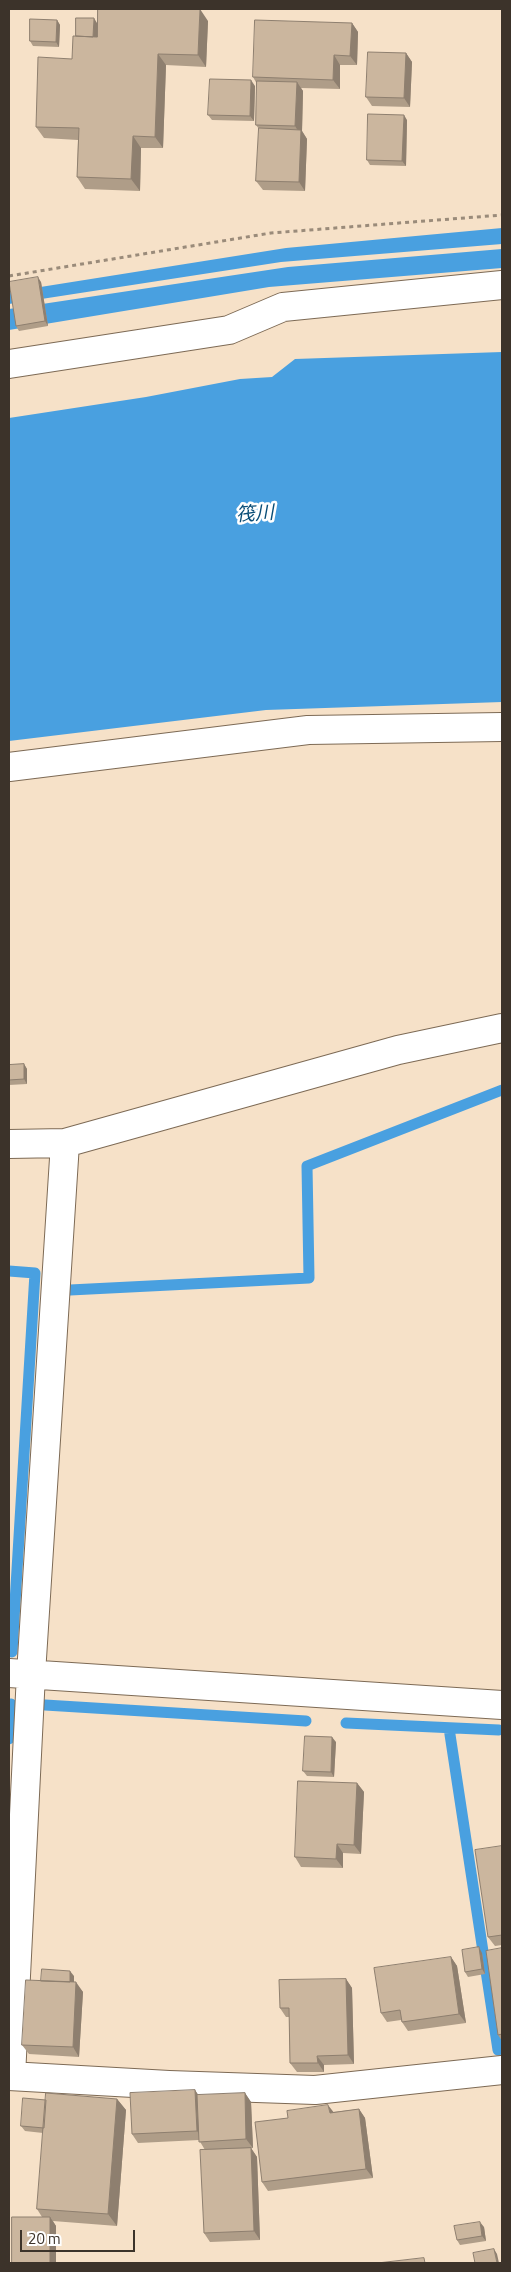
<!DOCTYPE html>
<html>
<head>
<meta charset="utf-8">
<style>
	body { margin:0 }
	#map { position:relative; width:511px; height:2272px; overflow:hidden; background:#f6e1c8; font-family:"Titillium Web",sans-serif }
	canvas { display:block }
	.frame { position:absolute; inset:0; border:10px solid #3c332a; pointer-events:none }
	.scale { position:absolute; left:20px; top:2230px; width:115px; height:22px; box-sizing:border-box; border:2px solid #3c332a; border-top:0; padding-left:6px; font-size:15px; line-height:18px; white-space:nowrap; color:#3c332a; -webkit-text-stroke:4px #fff; paint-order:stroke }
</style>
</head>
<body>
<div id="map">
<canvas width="511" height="2272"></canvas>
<div class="frame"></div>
<div class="scale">20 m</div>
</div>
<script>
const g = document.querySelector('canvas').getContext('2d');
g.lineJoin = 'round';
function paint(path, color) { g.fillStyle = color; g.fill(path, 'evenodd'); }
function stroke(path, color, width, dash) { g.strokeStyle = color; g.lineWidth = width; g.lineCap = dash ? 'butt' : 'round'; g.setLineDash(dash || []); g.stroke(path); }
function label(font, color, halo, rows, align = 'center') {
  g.font = font + ' "Titillium Web","Noto Sans JP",sans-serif'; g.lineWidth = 5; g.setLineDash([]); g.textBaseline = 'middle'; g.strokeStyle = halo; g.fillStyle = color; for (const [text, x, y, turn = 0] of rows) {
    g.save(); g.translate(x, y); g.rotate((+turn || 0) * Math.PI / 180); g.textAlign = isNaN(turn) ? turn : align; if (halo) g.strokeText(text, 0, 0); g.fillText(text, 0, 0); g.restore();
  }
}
paint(new Path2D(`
	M502 228V244L281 262 9 304V292L286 248Z
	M502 249V268L269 287 9 330V309L288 267Z
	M502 352V702L266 710 9 741V418L146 397 240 379 272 377 295 359Z`), '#49a0e0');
stroke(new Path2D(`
	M9 1271 35 1273 12 1652
	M70 1290 309 1278 307 1166 502 1090
	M45 1705 306 1721
	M346 1723 499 1730
	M449 1728 498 2050
	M9 1739 11 1704`), '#49a0e0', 11);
const street = new Path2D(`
	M9 364 229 330 283 307 502 285
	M9 767 308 730 502 727
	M9 1144 65 1143 398 1050 502 1028
	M9 1673 502 1705
	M9 2076 169 2085 315 2090 502 2070
	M11 2076 31 1674 65 1143`);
stroke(street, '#7d6a55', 30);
stroke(new Path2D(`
	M9 276 271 233 502 215`), '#9a8b7a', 3, [4, 4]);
stroke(street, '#fff', 28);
paint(new Path2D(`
	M57 20 60 25 59 47 33 46 30 41Z
	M208 21 206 67 166 65 163 148H141L140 191 85 189 77 177 78 140 44 138 36 127 72 59 76 36 97 23Z
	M352 23 358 32 357 65H340V89L301 88 303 91 302 131 307 139 305 191 263 190 256 181 259 129 256 125 257 84 253 77Z
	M406 53 412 62 410 107 372 106 366 97Z
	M255 86 254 121 212 120 208 115Z
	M407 120 406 166 370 165 367 160Z
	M41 282 48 326 19 331 16 326Z
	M24 1064 27 1069V1084L9 1085V1065Z
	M336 1742 334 1777 307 1776 303 1771Z
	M357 1783 364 1792 361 1854 343 1853V1868L301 1867 295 1857Z
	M502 1846V1945L495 1946 488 1937Z
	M502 1948V2041L498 2035Z
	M482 1953 485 1974 468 1977 465 1972Z
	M451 1957 457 1966 466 2023 408 2031 402 2022 401 2020 387 2022 381 2013Z
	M74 1976V1982L83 1992 79 2057 29 2054 22 2045 41 1981Z
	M346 1979 352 1988 354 2064 324 2065V2072H297L290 2063 289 2017H286L280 2008Z
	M195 2090 198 2095 245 2093 251 2102 253 2148H251L257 2157 260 2240 210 2242 204 2233 205 2150 199 2140 138 2143 132 2134Z
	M117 2099 126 2110 117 2226 53 2221 56 2226V2263H12L42 2217 37 2209 43 2133 25 2131 21 2126 46 2100Z
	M359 2109 365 2118 373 2178 268 2191 262 2182 333 2112Z
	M484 2227 486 2241 460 2245 457 2240Z`), '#af9d88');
paint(new Path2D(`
	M200 9 208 21 206 67 198 55Z
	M94 18 97 23V43L93 37Z
	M57 20 60 25 59 47 56 42Z
	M352 23 358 32 357 65 350 56Z
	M406 53 412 62 410 107 404 98Z
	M158 54 166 65 163 148 155 137Z
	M334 55 340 65V89L333 80Z
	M251 80 255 86 254 121 250 116Z
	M297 82 303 91 302 131 307 139 305 191 299 182 300 134 295 126Z
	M404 115 407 120 406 166 402 161Z
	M133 136 141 148 140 191 131 179Z
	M38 277 41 282 48 326 45 321Z
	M24 1064 27 1069V1084L24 1079Z
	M332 1737 336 1742 334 1777 331 1772Z
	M357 1783 364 1792 361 1854 354 1845Z
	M337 1844 343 1853V1868L336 1859Z
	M479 1947 482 1953 485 1974 482 1969Z
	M451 1957 457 1966 466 2023 459 2014Z
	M70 1971 74 1976V1989L70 1984Z
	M346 1979 352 1988 354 2064 348 2055Z
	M76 1982 83 1992 79 2057 73 2047Z
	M317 2056 324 2065V2072L318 2063Z
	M195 2090 201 2099 203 2140 197 2131Z
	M245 2093 251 2102 253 2148 246 2139Z
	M117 2099 126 2110 117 2226 108 2214Z
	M328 2105 335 2114 330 2113Z
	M359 2109 365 2118 373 2178 366 2169Z
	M251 2148 257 2157 260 2240 254 2231Z
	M50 2217 56 2226V2263H50Z
	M480 2222 484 2227 486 2241 482 2236Z
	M494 2249 497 2254 499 2263H497Z`), '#8e7f6f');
const building = new Path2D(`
	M98 9H200L198 55 158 54 155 137 133 136 131 179 77 177 79 128 36 127 38 57 72 59 73 36 97 37Z
	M76 18H94L93 37 76 36Z
	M30 19 57 20 56 42 30 41Z
	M255 20 352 23 350 56 334 55 333 80 253 77Z
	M368 52 406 53 404 98 366 97Z
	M210 79 251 80 250 116 208 115Z
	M257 81 297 82 295 126 256 125Z
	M368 114 404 115 402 161 367 160Z
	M259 128 301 130 299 182 256 181Z
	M38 277 45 321 16 326 9 282Z
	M24 1064V1079L9 1080V1065Z
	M305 1736 332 1737 331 1772 303 1771Z
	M298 1781 357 1783 354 1845 337 1844 336 1859 295 1857Z
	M502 1846V1935L488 1937 475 1850Z
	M479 1947 482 1969 465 1972 462 1950Z
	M502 1948V2034L498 2035 486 1951Z
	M451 1957 459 2014 402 2022 400 2010 381 2013 374 1968Z
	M42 1969 70 1971V1982L41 1981Z
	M346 1979 348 2055 317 2056 318 2063H290L289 2008H280L279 1980Z
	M26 1980 76 1982 73 2047 22 2045Z
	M195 2090 197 2131 132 2134 130 2093Z
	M46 2093 117 2099 108 2214 37 2209Z
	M245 2093 246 2139 199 2142 197 2095Z
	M23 2098 46 2100 44 2128 21 2126Z
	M328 2105 330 2113 359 2109 366 2169 262 2182 255 2122 288 2118 287 2111Z
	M251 2148 254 2231 204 2233 200 2150Z
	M12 2217H50V2263H12Z
	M480 2222 482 2236 457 2240 454 2226Z
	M494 2249 497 2263H475L473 2253Z
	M424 2258 425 2263H378Z`);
paint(building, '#cbb69e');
stroke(building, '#8e7f6f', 1);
label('italic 19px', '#094d77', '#fff', [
	["筏川",255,515,-4]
]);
</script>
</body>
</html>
